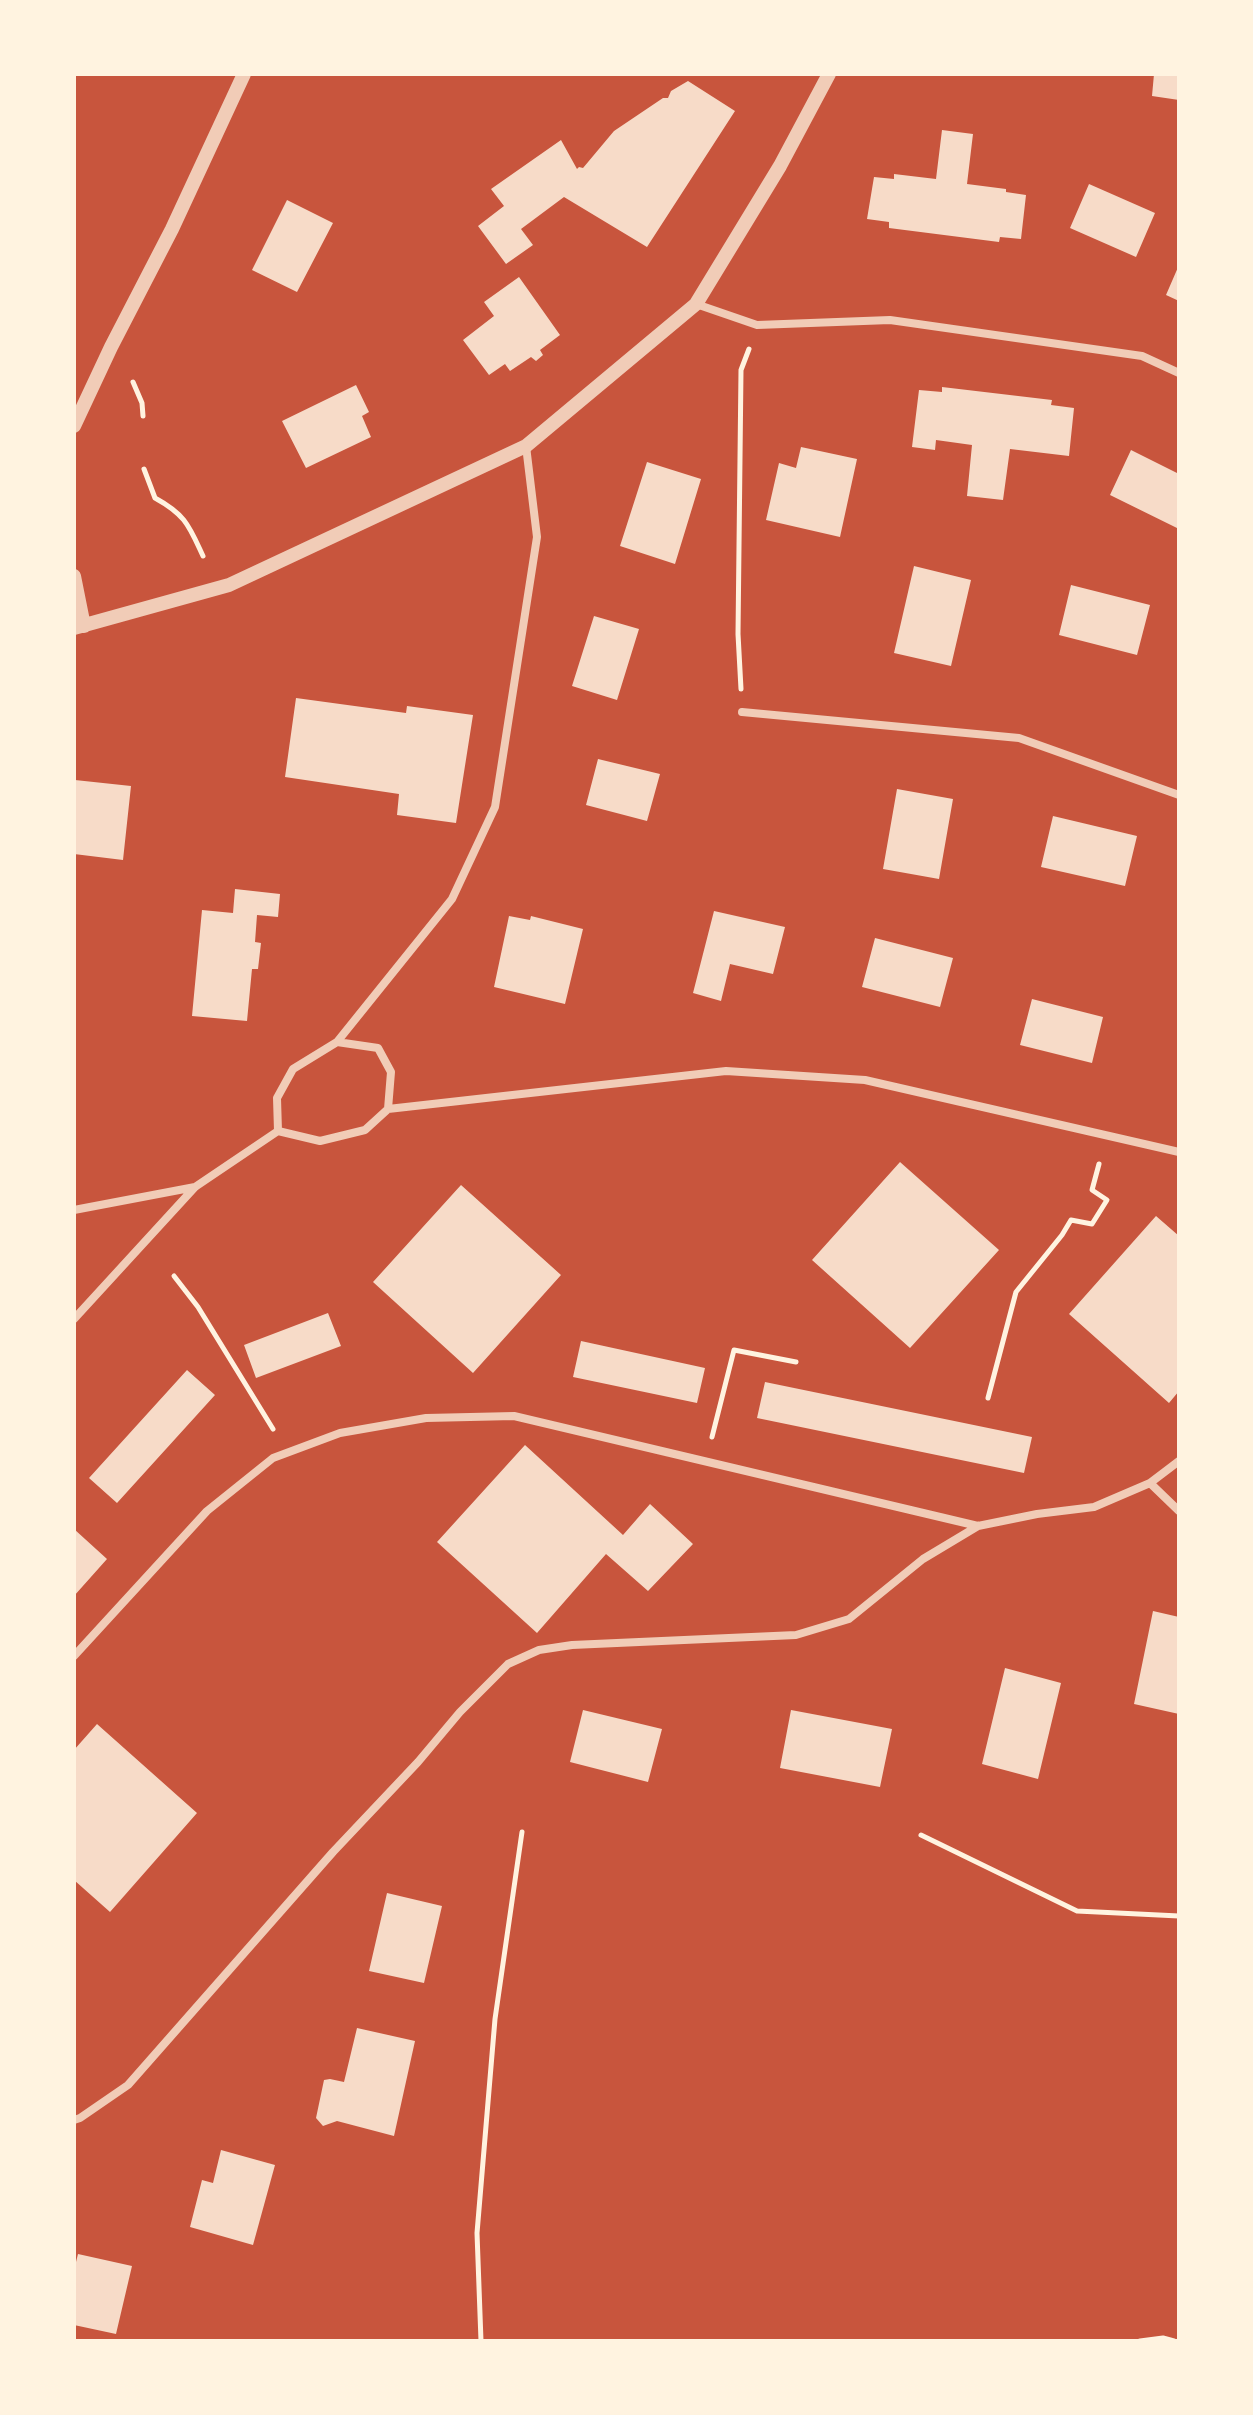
<!DOCTYPE html>
<html>
<head>
<meta charset="utf-8">
<style>
	body { margin:0 }
	#map { position:relative; width:1253px; height:2415px; overflow:hidden; background:#c8553d; font-family:"Times New Roman",serif }
	canvas { display:block }
	.frame { position:absolute; inset:0; border:76px solid #fff3e0; pointer-events:none }
</style>
</head>
<body>
<div id="map">
<canvas width="1253" height="2415"></canvas>
<div class="frame"></div>
</div>
<script>
const g = document.querySelector('canvas').getContext('2d');
g.lineJoin = 'round';
function paint(path, color) { g.fillStyle = color; g.fill(path, 'evenodd'); }
function stroke(path, color, width, dash) { g.strokeStyle = color; g.lineWidth = width; g.lineCap = dash ? 'butt' : 'round'; g.setLineDash(dash || []); g.stroke(path); }
paint(new Path2D(`
	M1154 74H1179V100L1152 96Z
	M688 81 735 111 647 247 564 197 521 229 533 245 506 264 478 226 504 206 491 189 561 140 577 169 579 167 583 168 614 131 663 98H668L671 91Z
	M942 130 973 134 967 184 1006 189V192L1026 195 1021 239 1000 237 999 242 889 228V222L867 219 874 177 894 179V174L936 179Z
	M1089 184 1155 213 1136 257 1070 228Z
	M287 200 333 223 297 292 252 270Z
	M1179 265V301L1166 295Z
	M519 277 560 335 540 350 543 355 536 361 531 357 510 371 505 364 489 375 463 340 494 316 484 302Z
	M356 385 369 412 362 416 371 437 306 468 282 421Z
	M942 387 1052 400 1051 405 1074 408 1069 456 1010 449 1003 500 967 496 972 445 936 440 935 450 912 447 919 390 942 392Z
	M801 447 857 459 840 537 766 520 779 463 796 468Z
	M1131 450 1179 474V529L1110 495Z
	M647 462 701 479 675 564 620 546Z
	M914 566 971 580 951 666 894 653Z
	M1071 585 1150 605 1137 655 1059 635Z
	M594 616 639 629 617 700 572 686Z
	M296 698 406 713 407 706 473 715 456 823 397 815 399 794 285 777Z
	M598 759 660 774 647 821 586 805Z
	M75 780 131 786 123 860 74 854Z
	M897 789 953 799 939 879 883 869Z
	M1053 816 1137 836 1125 886 1041 867Z
	M235 889 280 894 278 917 257 915 255 942 261 943 258 969H252L247 1021 192 1016 202 910 233 913Z
	M714 911 785 927 773 974 730 964 721 1001 693 993Z
	M509 916 530 920 531 916 583 929 565 1004 494 987Z
	M875 938 953 958 940 1007 862 987Z
	M1032 999 1103 1017 1092 1063 1020 1045Z
	M900 1162 999 1250 910 1348 812 1260Z
	M461 1185 561 1275 473 1373 373 1282Z
	M1156 1216 1179 1236V1391L1169 1403 1069 1314Z
	M328 1313 341 1346 256 1378 244 1345Z
	M581 1341 705 1368 697 1403 573 1377Z
	M187 1370 215 1395 117 1503 89 1478Z
	M765 1382 1032 1437 1024 1473 757 1418Z
	M525 1445 623 1535 650 1504 693 1544 648 1591 606 1554 537 1633 437 1542Z
	M74 1529 107 1559 74 1596Z
	M1153 1611 1179 1617V1714L1134 1704Z
	M1005 1668 1061 1683 1038 1779 982 1764Z
	M583 1710 662 1729 648 1782 570 1762Z
	M791 1710 892 1729 880 1787 780 1768Z
	M97 1724 197 1813 110 1912 74 1880V1750Z
	M387 1893 442 1906 424 1983 369 1971Z
	M357 2028 415 2041 394 2136 337 2121 323 2126 316 2118 324 2080 330 2079 344 2082Z
	M221 2150 275 2165 253 2245 190 2227 202 2180 213 2183Z
	M78 2254 132 2266 116 2334 74 2325V2270Z`), '#f7dbc8');
stroke(new Path2D(`
	M133 382 142 403 143 416
	M144 469 155 498C186 515 189 526 203 556
	M741 689 738 634 741 370 749 349
	M174 1276 198 1307 273 1429
	M988 1398 1016 1292 1062 1235 1071 1220 1092 1224 1107 1200 1092 1190 1099 1164
	M712 1437 734 1350 796 1362
	M921 1835 1077 1911 1179 1916
	M481 2341 477 2233 495 2019 522 1832
	M1140 2341 1163 2338 1174 2341`), '#fff3e0', 5);
stroke(new Path2D(`
	M696 304 757 325 890 320 1142 356 1179 373
	M742 712 1019 738 1179 795
	M337 1042 452 899 495 807 537 537 526 446
	M337 1042 378 1048 391 1072 388 1109 365 1130 320 1141 278 1131 277 1098 293 1069Z
	M388 1109 726 1071 865 1080 1179 1152
	M74 1210 195 1187
	M74 1319 195 1187 278 1131
	M1150 1483 1179 1511
	M74 1656 207 1511 273 1458 340 1433 426 1418 514 1416 978 1526 1037 1514 1094 1507 1150 1483 1179 1461
	M74 2120 80 2118 128 2085 333 1852 418 1762 460 1712 508 1664 539 1650 572 1645 796 1635 849 1619 923 1559 978 1526`), '#f1ccb7', 8);
stroke(new Path2D(`
	M74 426 111 347 172 229 244 74
	M74 576 84 626
	M74 628 229 585 526 446 696 304 780 166 829 74`), '#f1ccb7', 14);
</script>
</body>
</html>
